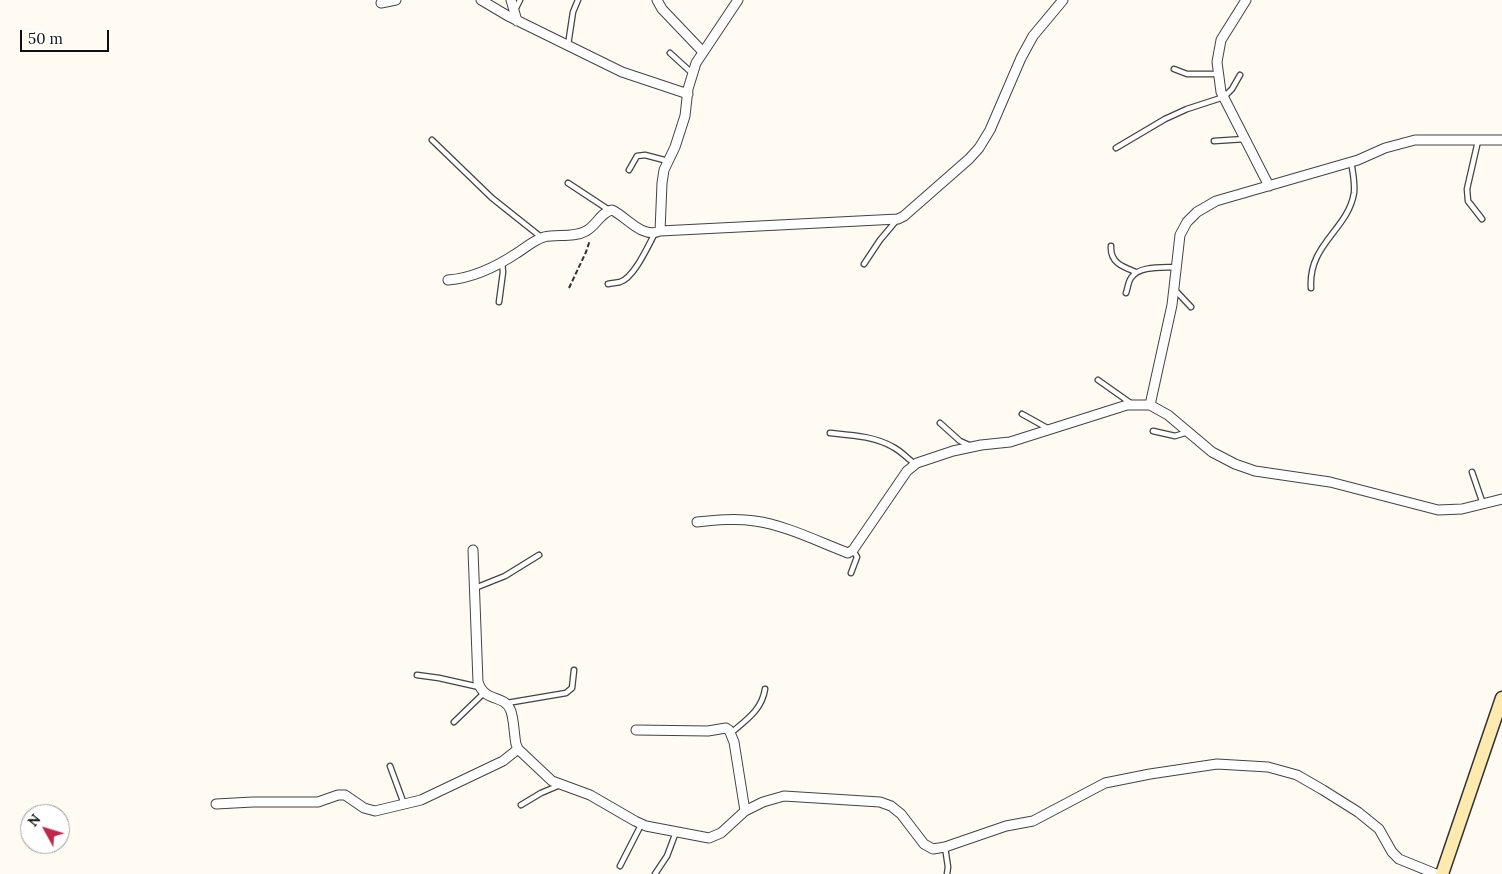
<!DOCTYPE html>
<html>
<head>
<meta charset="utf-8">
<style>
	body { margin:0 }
	#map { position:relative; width:1502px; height:874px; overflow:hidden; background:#fffbf3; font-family:Lora,serif }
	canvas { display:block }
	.north { position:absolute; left:20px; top:804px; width:50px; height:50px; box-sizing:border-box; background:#fff; border:1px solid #9f9f9f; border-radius:50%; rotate:309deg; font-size:14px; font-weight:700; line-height:20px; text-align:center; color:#101010 }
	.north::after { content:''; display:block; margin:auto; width:18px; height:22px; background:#c12847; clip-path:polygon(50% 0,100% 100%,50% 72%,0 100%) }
	.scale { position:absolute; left:20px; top:30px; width:89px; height:22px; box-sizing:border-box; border:2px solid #101010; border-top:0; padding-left:6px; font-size:15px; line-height:18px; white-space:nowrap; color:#101010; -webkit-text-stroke:4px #fff; paint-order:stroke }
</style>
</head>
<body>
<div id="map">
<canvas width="1502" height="874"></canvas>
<div class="north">N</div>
<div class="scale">50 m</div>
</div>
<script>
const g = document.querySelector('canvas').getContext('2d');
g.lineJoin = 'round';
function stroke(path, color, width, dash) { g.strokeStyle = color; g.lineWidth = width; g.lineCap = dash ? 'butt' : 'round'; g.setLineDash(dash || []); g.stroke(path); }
const lane = new Path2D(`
	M515 10 520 0
	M568 45 573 12 578 0
	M670 53 693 74
	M1174 69 1187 74H1219
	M432 140 492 198 541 237
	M1214 141 1245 139
	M1478 141 1467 189 1468 201 1482 219
	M1116 148 1165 119 1187 109 1224 97 1232 89 1240 75
	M629 170 637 156 645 155 668 161
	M568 183 609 210
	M1111 246C1110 263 1123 267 1136 272
	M864 264 880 240 896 221
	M608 284C612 283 616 283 620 282 634 278 648 246 655 233
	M1311 288C1308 244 1348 230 1354 193 1355 183 1353 172 1351 162
	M1175 290 1191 307
	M1126 293C1128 288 1128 282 1131 278 1139 265 1164 268 1177 267
	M499 302 503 272 502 262
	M1098 380 1132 404
	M1022 414 1049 429
	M940 423 960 441 971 446
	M1153 431 1175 436 1188 432
	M830 433C850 435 874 436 893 447 901 451 908 459 915 464
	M1472 472 1483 504
	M851 573 857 557 853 550
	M475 588 505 576 539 555
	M417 675 439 678 479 687
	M507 703 566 693 572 688 574 670
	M454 722 484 693
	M731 733C746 720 762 710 765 689
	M390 766 404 804
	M521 805 541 793 560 785
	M945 847 948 867 947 874
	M620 866 641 825
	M655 874 667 856 676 832`);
const street = new Path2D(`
	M481 0 508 16 622 72 688 94
	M511 0 517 21
	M657 0 662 9 703 52
	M1246 0 1221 40 1217 62 1221 92 1269 186
	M381 3 396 0
	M660 231 662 183 664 170 675 147 685 116 688 89 696 63 738 0
	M448 280C474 278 496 267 517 253 525 248 534 240 544 237 557 234 574 238 586 231 596 226 601 212 612 210 627 217 642 239 660 231L898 219 904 216 969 159 979 148 990 130 1021 58 1033 36 1063 0
	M1150 405 1172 305 1180 235 1187 222 1197 212 1216 201 1358 160 1385 148 1415 140H1502
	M697 522C716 520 736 518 755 521 785 525 819 542 848 553L853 550 907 471 917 463 953 451 981 445 1010 442 1127 405H1150L1168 415 1212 452 1235 464 1255 471 1330 482 1438 510 1462 509 1502 499
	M473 550 478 682C485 703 503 694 510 709 514 716 514 735 516 744L518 749 552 781 590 795 635 821 646 826 709 838 721 833 745 811 763 802 784 796 880 802 891 806 901 814 924 844 933 849 945 847 1006 826 1033 821 1105 783 1150 774 1217 764 1268 767 1297 775 1323 790 1358 812 1379 829 1392 852 1399 859 1436 874
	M636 730 708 731 726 728 729 730 734 742 745 811
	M216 804 253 802H318L338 795H345L364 808 375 811 421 800 503 761 518 749`);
const secondary = new Path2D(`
	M1442 874 1502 698`);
stroke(lane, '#434343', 7);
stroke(street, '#434343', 11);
stroke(secondary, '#323232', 15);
stroke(new Path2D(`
	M569 288 586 252 590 240`), '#323232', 2, [5, 2.5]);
stroke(lane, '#fff', 4.5);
stroke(street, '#fff', 9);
stroke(secondary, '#fee9af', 12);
</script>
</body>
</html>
